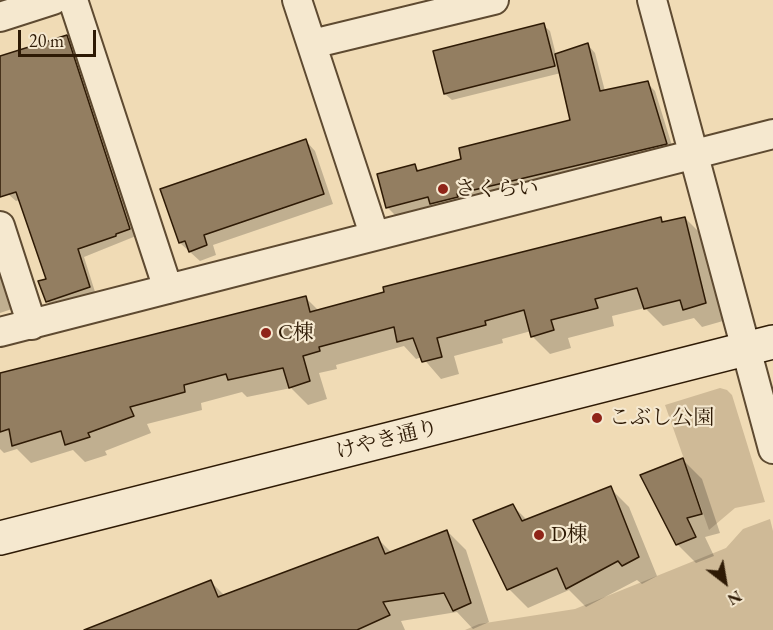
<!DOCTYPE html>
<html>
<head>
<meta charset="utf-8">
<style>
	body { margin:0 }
	#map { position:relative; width:773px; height:630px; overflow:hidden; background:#f0dbb5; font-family:"EB Garamond",serif }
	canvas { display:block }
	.north { position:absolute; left:695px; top:552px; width:60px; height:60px; -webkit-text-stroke:4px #f5e8cf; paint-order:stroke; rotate:149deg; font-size:16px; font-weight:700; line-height:24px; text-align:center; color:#2e1a05 }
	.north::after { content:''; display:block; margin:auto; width:21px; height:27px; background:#2e1a05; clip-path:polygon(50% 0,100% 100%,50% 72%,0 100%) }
	.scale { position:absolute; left:18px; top:30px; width:78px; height:27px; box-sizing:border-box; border:3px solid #2e1a05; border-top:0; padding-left:8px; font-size:18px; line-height:21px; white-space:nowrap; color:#2e1a05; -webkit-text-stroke:4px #f5e8cf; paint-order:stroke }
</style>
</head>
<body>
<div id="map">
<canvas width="773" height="630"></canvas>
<div class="north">N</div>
<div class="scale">20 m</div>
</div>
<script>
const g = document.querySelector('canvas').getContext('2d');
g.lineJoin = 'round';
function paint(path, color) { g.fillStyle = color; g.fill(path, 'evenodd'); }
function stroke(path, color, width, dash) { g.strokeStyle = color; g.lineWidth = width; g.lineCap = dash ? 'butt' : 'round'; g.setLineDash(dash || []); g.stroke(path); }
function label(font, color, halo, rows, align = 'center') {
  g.font = font + ' "EB Garamond","Noto Serif JP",serif'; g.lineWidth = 4.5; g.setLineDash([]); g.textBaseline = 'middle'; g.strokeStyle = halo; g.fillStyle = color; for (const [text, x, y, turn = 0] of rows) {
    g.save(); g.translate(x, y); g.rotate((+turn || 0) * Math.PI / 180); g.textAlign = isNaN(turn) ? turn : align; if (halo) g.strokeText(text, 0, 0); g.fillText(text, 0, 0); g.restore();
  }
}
paint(new Path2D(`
	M720 388 727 390 732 395 765 502 735 508 709 530 665 405Z
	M770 519 773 531V630H465L479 624 575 609 726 548 743 529Z`), '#cfba97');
paint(new Path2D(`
	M543 25 550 31 556 55 588 45 595 53 605 91 647 83 655 91 674 152 439 211 433 205 395 215 387 207 415 166 420 172 463 160 572 121 561 73 452 100 445 94Z
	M67 36 74 44 136 236 84 257 96 295 54 309 47 301 48 280 20 200 16 201 8 194 0 168V58Z
	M306 141 315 151 333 204 213 245 216 255 200 261 180 243Z
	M685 218 703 236 723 321 702 327 694 318 663 326 645 308 612 316 614 326 568 338 571 348 550 354 532 336 531 331 502 339 503 343 454 356 459 374 441 379 422 357 416 359 404 346 336 365 337 369 319 373 327 399 308 405 291 388 247 397 242 392 201 403 202 410 147 424 151 433 105 451 107 455 85 462 73 450 31 463 17 449 4 453 0 449V375L306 298 319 311 661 219 665 223Z
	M0 262 15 308 0 313Z
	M683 460 702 479 720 533 705 537 714 556 696 563 677 544Z
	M610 488 629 507 657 576 642 584 637 580 586 607 569 590 528 608 509 589 513 506 528 521Z
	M447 531 466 550 489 622 473 629 457 612 401 621 405 630H309L378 539 392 553Z
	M211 582 225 596 283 630H122Z`), '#0003');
const building = new Path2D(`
	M544 23 555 66 444 94 433 51Z
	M67 35 130 229 116 234V236L78 249 90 287 46 302 38 281 46 279 16 192 0 197V56Z
	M588 43 600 91 648 81 667 144 457 194 458 197 430 204 428 197 386 208 377 174 415 164 417 171 461 159 459 148 570 120 555 54Z
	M306 139 324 194 204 235 207 245 189 252 185 241 179 243 160 189Z
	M661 217 662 222 685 217 706 303 683 310 680 300 644 309 637 288 595 299 598 308 551 320 554 330 531 337 524 310 485 321 486 325 437 338 442 357 422 362 413 338 397 342 394 327 319 347 320 351 303 356 310 381 289 388 283 368 228 380 226 374 184 385 185 392 130 407 134 416 88 433 90 437 65 445 61 431 12 446 9 429 0 432V373L306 296 310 312 384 292 383 287Z
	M683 458 702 514 687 518 696 537 676 545 640 475Z
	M611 486 639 557 622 566 618 561 566 589 557 568 507 590 473 520 513 504 522 521Z
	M447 530 471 603 453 611 444 593 383 602 390 615 357 630H84L211 580 218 597 378 537 385 554Z`);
paint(building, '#937e61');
stroke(building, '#2e1a05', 1.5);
const street = new Path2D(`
	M73 0 168 289
	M297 0 374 234
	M652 0 773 449
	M0 17 53 0
	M312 44 494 0
	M0 226 32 325
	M0 332 773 134`);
const secondary = new Path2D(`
	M0 538 773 342`);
stroke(street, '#5e4a31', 32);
stroke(secondary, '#2e1a05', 36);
stroke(street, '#f5e8cf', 28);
stroke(secondary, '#f5e8cf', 33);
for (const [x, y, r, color] of [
	[443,189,6,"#8f2418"],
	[266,333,6,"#8f2418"],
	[597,418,6,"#8f2418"],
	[539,535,6,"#8f2418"]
]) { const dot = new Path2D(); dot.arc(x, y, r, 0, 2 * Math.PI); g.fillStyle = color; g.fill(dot); stroke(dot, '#f5e8cf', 2); }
label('21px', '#2e1a05', '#f5e8cf', [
	["さくらい",455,189],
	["C棟",278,333],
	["こぶし公園",609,418],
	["D棟",551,535]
], 'left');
label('21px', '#2e1a05', '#f5e8cf', [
	["けやき通り",387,440,-14]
]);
</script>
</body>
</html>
